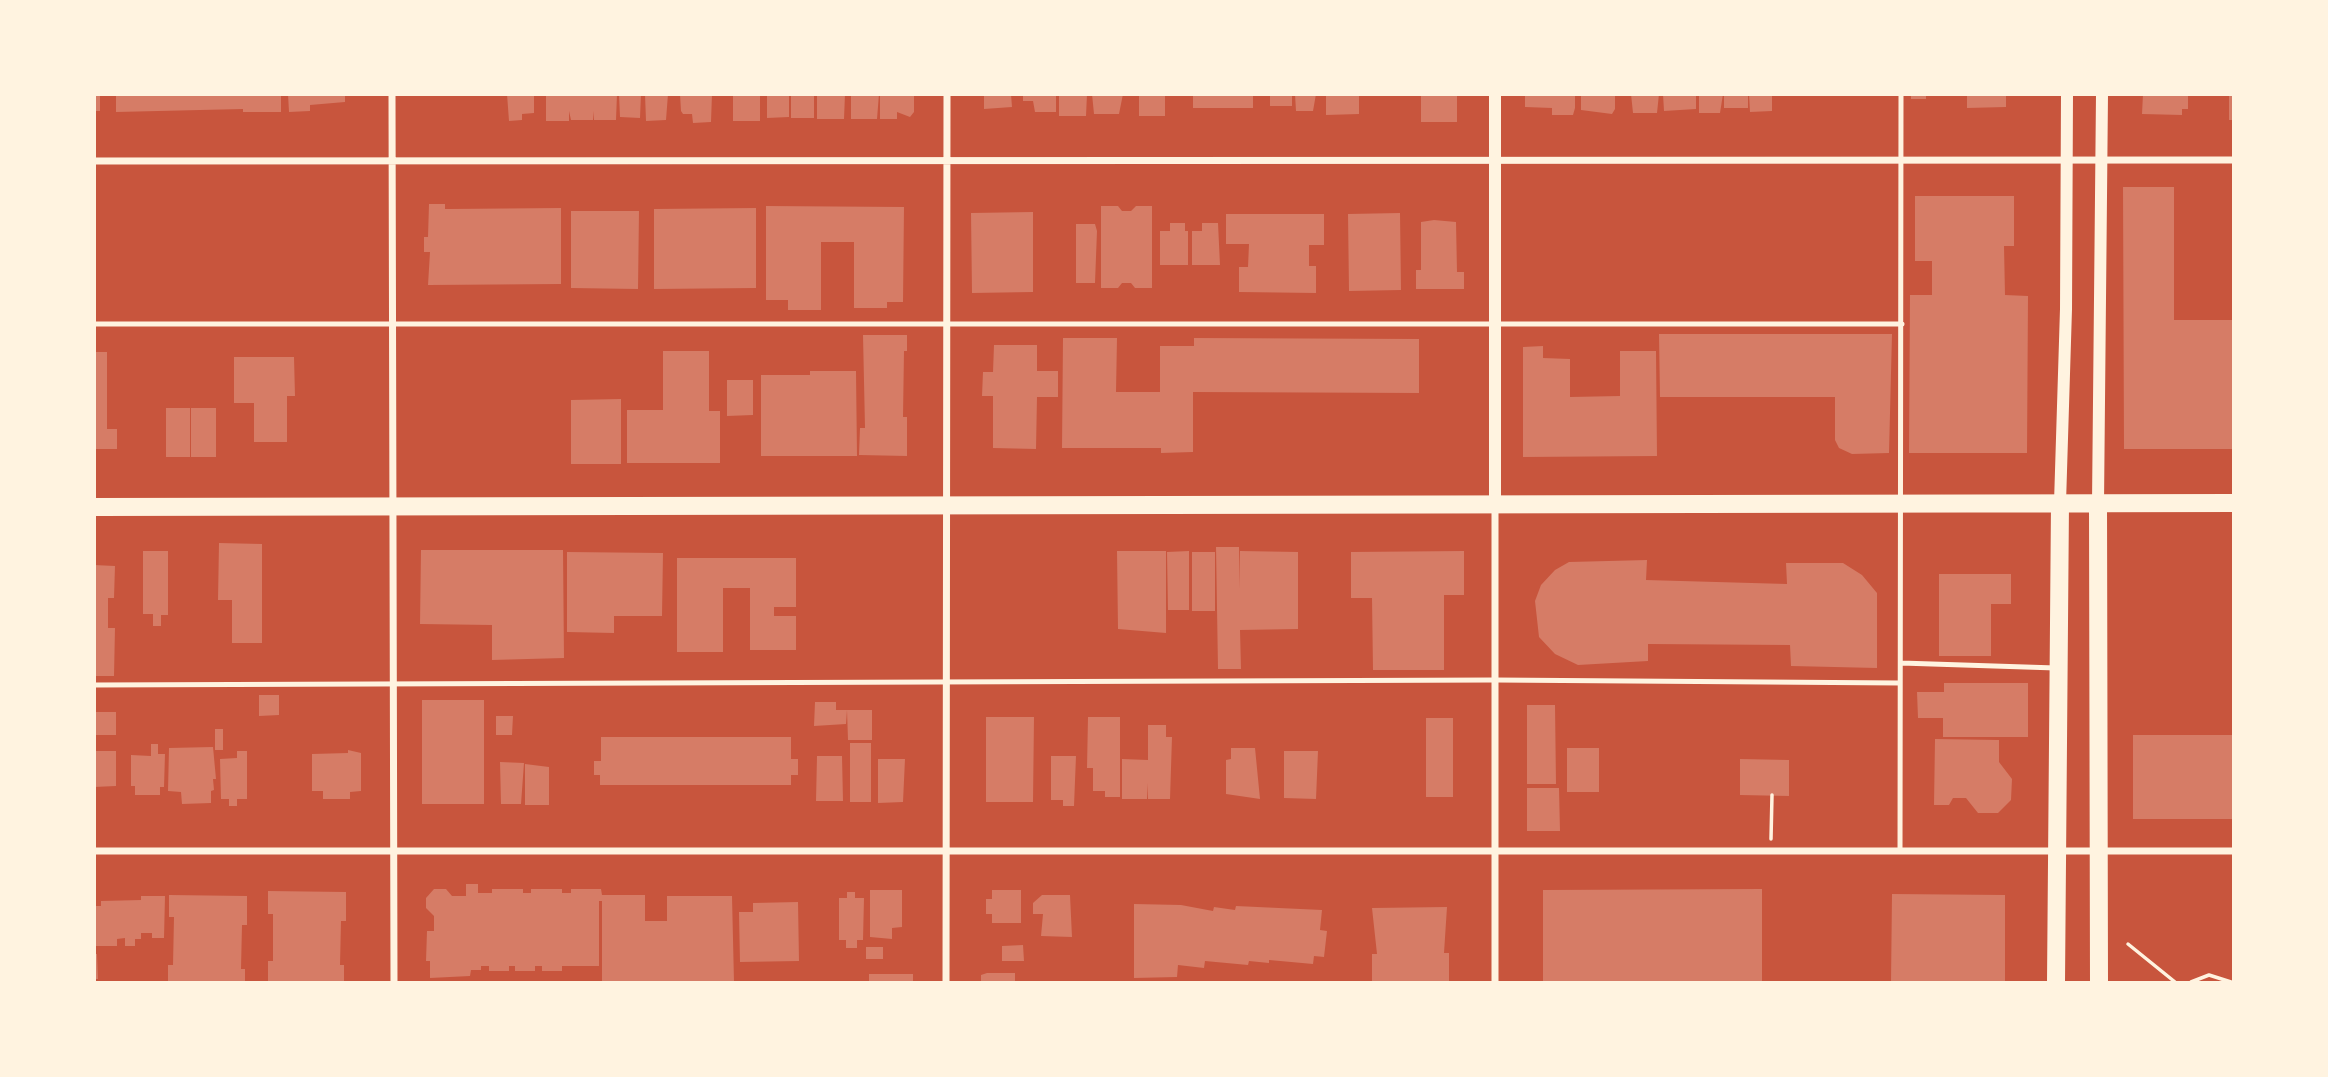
<!DOCTYPE html>
<html>
<head>
<meta charset="utf-8">
<style>
	body { margin:0 }
	#map { position:relative; width:2328px; height:1077px; overflow:hidden; background:#c8553d; font-family:"Work Sans",sans-serif }
	canvas { display:block }
	.frame { position:absolute; inset:0; border:96px solid #fff3e0; pointer-events:none }
</style>
</head>
<body>
<div id="map">
<canvas width="2328" height="1077"></canvas>
<div class="frame"></div>
</div>
<script>
const g = document.querySelector('canvas').getContext('2d');
g.lineJoin = 'round';
function paint(path, color) { g.fillStyle = color; g.fill(path, 'evenodd'); }
function stroke(path, color, width, dash) { g.strokeStyle = color; g.lineWidth = width; g.lineCap = dash ? 'butt' : 'round'; g.setLineDash(dash || []); g.stroke(path); }
paint(new Path2D(`
	M94 94H100V111H94Z
	M116 94H281V112H243V109L116 112Z
	M288 94H345V102L310 105V111L289 112Z
	M507 94H534V113L522 114V120L509 121Z
	M546 94H617L616 120H594V111L593 120H571L569 111V121H546Z
	M619 94H641L640 118 620 117Z
	M645 94H668L666 120 646 121Z
	M680 94H712L711 122 693 123 692 114H683L681 111Z
	M733 94H760V121H733Z
	M767 94H789V117L767 118Z
	M791 94H814V118H791Z
	M817 94H845L844 119H817Z
	M851 94H879L877 119H851Z
	M880 94H914V112L910 117 897 112V119H880Z
	M984 94H1011L1012 107 984 109Z
	M1023 94H1056V112H1035L1033 101H1023Z
	M1059 94H1087L1086 116H1059Z
	M1092 94H1123L1119 114H1094Z
	M1139 94H1165V116H1139Z
	M1193 94H1253V108H1193Z
	M1270 94H1292V106H1270Z
	M1295 94H1316L1313 111H1296Z
	M1326 94H1359V114L1326 115Z
	M1421 94H1457V122H1421Z
	M1525 94H1575V108L1573 115H1552V108L1525 107Z
	M1581 94H1615V109L1612 114 1581 110Z
	M1631 94H1659L1657 113H1633Z
	M1663 94H1696V109L1664 111Z
	M1699 94H1723L1720 113H1699Z
	M1724 94H1748V108H1724Z
	M1749 94H1772V111L1750 112Z
	M1911 94H1926V99H1911Z
	M1967 94H2006V107L1967 108Z
	M2143 94H2188V109H2182V115L2142 114Z
	M2229 94H2234V120H2229Z
	M2123 187H2174V320H2234V449H2124Z
	M1915 196H2014V246H2004L2005 295 2028 296 2027 453H1909L1910 295H1932V261H1915Z
	M429 204H445V209H449L561 208V284L428 285 430 252H424V237H428Z
	M766 206 904 207 903 302H887V308H854V242H821V310H788V300H766Z
	M1101 206H1118L1122 211H1131L1136 206H1152V288H1135L1131 283H1122L1118 288H1101Z
	M756 208V288L654 289V209Z
	M571 211H639L638 289 571 288Z
	M1033 212V292L972 293 971 213Z
	M1400 213 1401 290 1349 291 1348 214Z
	M1226 214H1324V245H1309V266H1316V293L1239 292V267H1248L1249 244H1226Z
	M1434 220 1456 222 1457 272H1464V289H1416V270H1421V222Z
	M1170 223H1185V231H1188V265H1160V231H1170Z
	M1202 223H1218L1220 265H1192V231H1202Z
	M1076 224H1095L1097 231 1095 283H1076Z
	M1659 334H1892L1889 453 1852 454 1839 448 1835 440V397H1660Z
	M863 335H907V351H904L903 417H907V456L859 455 860 428H865Z
	M1063 338H1117L1116 392H1160V346H1194V338L1419 339V393L1193 392V452L1161 453V448H1062Z
	M994 345H1037V371H1058V397H1037L1036 449 993 448V396H982L983 372H993Z
	M1543 346V358L1570 359V397L1620 396V351H1656L1657 456 1523 457V347Z
	M663 351H709V411H720V463H627V410H663Z
	M94 352H107V429H117V449H94Z
	M234 357H294L295 396H287V442H254V403H234Z
	M810 371H856L857 456H761V375H810Z
	M727 380H753V415L727 416Z
	M621 399V464H571V400Z
	M166 408H190V457H166Z
	M191 408H216V457H191Z
	M219 543 262 544V643H232V600H218Z
	M1216 547H1239L1240 589V551L1298 552V629L1240 630 1241 669H1218Z
	M421 550H563L564 658 492 660V625L420 624Z
	M143 551H168V615H161V626H153V614H143Z
	M1117 551H1166V633L1118 629Z
	M1189 551V610H1168L1167 552Z
	M1464 551V595H1444V670H1373L1372 598H1351V552Z
	M567 552 663 553 662 616H614V633L567 632Z
	M1192 552H1215V611H1192Z
	M677 558H796V607H774V616H796V650H750V588H723V652H677Z
	M1647 560 1646 580 1787 584 1786 563H1843L1862 575 1877 593V668L1791 666 1790 645 1648 644V661L1578 665 1555 654 1539 637 1535 601 1541 585 1555 570 1569 562Z
	M94 565 115 566 114 598H108V628H115L114 676H94Z
	M1939 574H2011V604H1991V656H1939Z
	M1944 683H2028V737H1943V718H1918L1917 692H1944Z
	M259 695H279V715L259 716Z
	M422 700H484V804H422Z
	M815 702H836V710H847L846 724 814 726Z
	M1527 705H1555L1556 784H1527Z
	M847 710H872V740H848Z
	M95 712H116V735H95Z
	M496 716H513L512 735H496Z
	M986 717H1034L1033 802H986Z
	M1088 717H1120V797H1105V791H1093V768H1087Z
	M1426 718H1453V797H1426Z
	M1148 725H1166V737H1172L1170 799H1148L1147 783V799H1122V759L1148 760Z
	M215 729H223V750H215Z
	M2133 735H2234V819H2133Z
	M601 737H791V759H798V775H791V785H600V775H594V761H601Z
	M1935 739 1999 740V762L2012 779 2011 800 1998 813H1978L1966 798H1953L1949 805H1934Z
	M850 743H871V802H850Z
	M151 744H158V754H165L164 787H160V795H135V786H131V755L151 756Z
	M213 747 216 779H213L214 790 211 791V803L182 804 181 792 168 791 169 748Z
	M1231 748H1255L1260 799 1226 794V760L1231 759Z
	M1567 748H1599V792H1567Z
	M348 750 361 753V791L350 792V799H323V791H312V754L348 753Z
	M94 751H116V786L94 787Z
	M237 751H247V799H237V806H229V799H221L220 759 237 758Z
	M1284 751H1318L1316 799 1284 798Z
	M817 756H842L843 801H816Z
	M1051 756H1076L1074 806H1063V800H1051Z
	M878 759H905L903 802 878 803Z
	M1740 759 1789 760V796L1740 795Z
	M500 762 524 763 521 804H501Z
	M525 764 549 767V805H525Z
	M1527 788H1559L1560 831H1527Z
	M466 884H478V893H492V889H523V893H531V889H562V893H571V889H601L602 895H645V921H667V896H732L734 982H602V901H599V966H562V971H542V966H535V971H515V966H509V971H489V966H481V970H471L470 976 430 978V961H426L427 931H434V916L426 908V898L434 889H446L452 896H466Z
	M1762 889V982H1543V890Z
	M870 890H902V927L892 928V939L870 937Z
	M992 890H1021V923H992V914H986V899H992Z
	M268 891 346 892V921H341L340 965H344V982H268V961H273V914H268Z
	M847 892H855V898H864L863 940H857V948H846V940H839V898H847Z
	M1892 894 2005 895V982H1891Z
	M169 895 247 896V925H242L241 969H245V982H168V965H173L174 917H169Z
	M1042 895H1070L1072 937 1041 936 1043 914H1033V903Z
	M141 896H165L164 938H152V933H141V939H135V946H125V938L117 939V946H94V906H101V901L141 900Z
	M798 902 799 961 740 962 739 912H753V903Z
	M1134 904 1181 905 1213 911 1214 907 1235 910 1236 906 1322 910 1320 930 1327 931 1324 957 1314 956 1313 964 1269 960V963L1249 961 1248 965 1205 961 1204 968 1178 965 1177 977 1134 978Z
	M1447 907 1444 953H1449V982H1372V954H1377L1372 908Z
	M1023 945 1024 961H1002V946Z
	M866 947H883V959H866Z
	M94 954H97L98 979H94Z
	M987 973H1015V982H981V975Z
	M869 974H913V982H869Z`), '#d67c66');
stroke(new Path2D(`
	M1771 839 1772 795
	M2128 944 2175 982
	M2191 982 2209 975 2231 982`), '#fff3e0', 3.5);
stroke(new Path2D(`
	M94 324H1902
	M1901 663 2056 668
	M94 685 1495 680 1900 683
	M1900 850 1901 94`), '#fff3e0', 5);
stroke(new Path2D(`
	M392 94 394 982
	M94 161 2234 160
	M94 851H2234
	M946 982 947 94
	M1495 982V505`), '#fff3e0', 7);
stroke(new Path2D(`
	M1495 94V505
	M2060 503 2066 309 2067 94
	M2098 503 2102 94`), '#fff3e0', 12);
stroke(new Path2D(`
	M2098 503 2099 982
	M94 507 2234 503
	M2056 982 2060 503`), '#fff3e0', 18);
</script>
</body>
</html>
